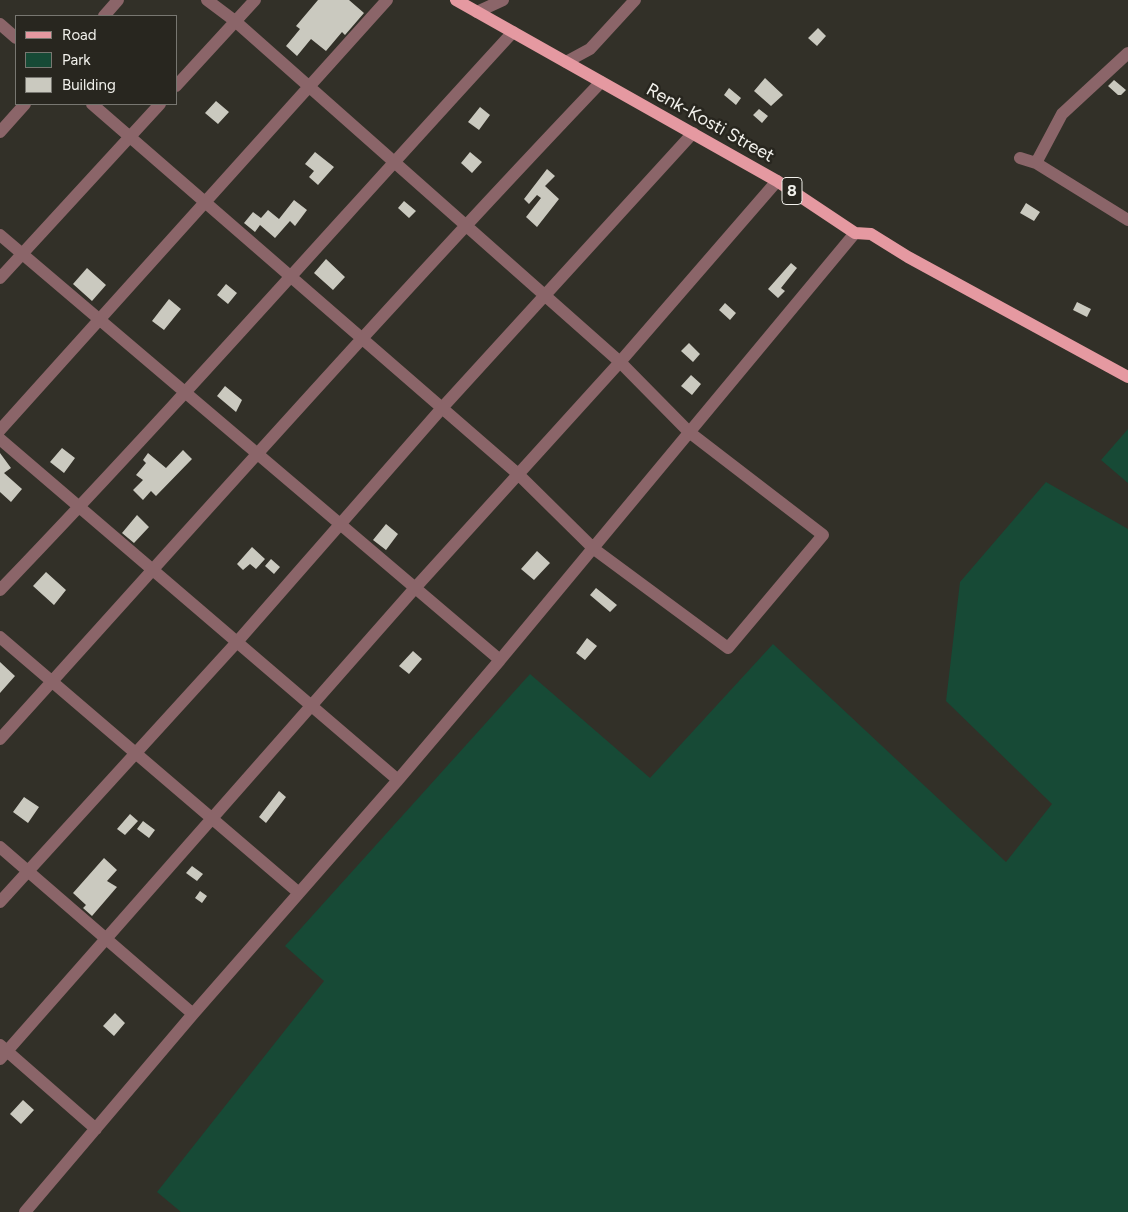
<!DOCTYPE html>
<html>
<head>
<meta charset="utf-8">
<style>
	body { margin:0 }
	#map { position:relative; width:1128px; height:1212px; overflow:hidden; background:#323028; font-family:Figtree,sans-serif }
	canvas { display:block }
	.legend { position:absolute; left:15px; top:15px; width:162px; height:90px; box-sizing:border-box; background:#28261f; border:1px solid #787771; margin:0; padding:6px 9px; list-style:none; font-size:15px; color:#f1f0eb }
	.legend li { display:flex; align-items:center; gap:10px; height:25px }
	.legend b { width:25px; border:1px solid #787771 }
</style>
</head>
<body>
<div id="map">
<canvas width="1128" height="1212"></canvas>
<ul class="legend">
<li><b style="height:6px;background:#e599a1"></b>Road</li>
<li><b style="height:14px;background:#174a36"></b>Park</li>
<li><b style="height:14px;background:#cac9bf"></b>Building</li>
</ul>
</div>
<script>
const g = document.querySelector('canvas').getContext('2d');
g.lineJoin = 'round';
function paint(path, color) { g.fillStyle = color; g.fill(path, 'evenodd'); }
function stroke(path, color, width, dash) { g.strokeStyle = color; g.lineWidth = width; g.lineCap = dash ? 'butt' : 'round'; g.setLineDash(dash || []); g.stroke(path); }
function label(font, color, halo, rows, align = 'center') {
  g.font = font + ' Figtree,sans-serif'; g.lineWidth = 5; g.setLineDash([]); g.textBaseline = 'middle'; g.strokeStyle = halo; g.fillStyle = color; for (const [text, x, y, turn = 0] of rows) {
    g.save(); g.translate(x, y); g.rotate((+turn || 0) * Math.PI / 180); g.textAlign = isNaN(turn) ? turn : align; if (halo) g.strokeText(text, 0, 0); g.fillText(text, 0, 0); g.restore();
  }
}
paint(new Path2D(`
	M1128 429V483L1101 460Z
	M1046 482 1128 529V1212H181L157 1192 324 981 285 946 530 674 650 778 773 644 1006 862 1052 804 946 701 960 582Z`), '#174a36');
paint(new Path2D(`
	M318 0H349L364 13 345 35 342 32 326 51 311 39 297 56 286 46 300 29 296 26Z
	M818 28 826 36 817 46 808 38Z
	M765 78 783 95 771 106 754 91Z
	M1114 80 1126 90 1121 95H1118L1108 86Z
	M729 88 741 98 736 105 724 95Z
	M216 101 229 112 218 124 205 113Z
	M480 107 490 115 479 130 468 122Z
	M759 109 768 116 762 123 753 115Z
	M315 152 334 167 318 185 309 177 314 171 305 164Z
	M470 152 482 162 472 173 461 163Z
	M547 169 555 176 545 186 559 199 537 227 526 217 541 198 537 195 529 204 524 199Z
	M294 200 307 210 295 226 290 221 275 238 260 225 255 232 244 223 253 212 261 218 268 210 279 219Z
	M404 201 416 211 409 218 398 208Z
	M1026 203 1040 212 1034 221 1020 213Z
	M326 259 345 277 333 290 314 273Z
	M791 263 797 268 781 288 785 291 778 298 768 289Z
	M87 268 106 285 92 301 73 284Z
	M226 284 237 293 228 304 217 295Z
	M169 299 181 309 164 330 152 321Z
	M1077 302 1091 309 1087 317 1073 310Z
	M725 303 736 313 730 320 719 310Z
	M689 343 700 354 693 362 681 351Z
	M691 375 701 384 692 395 681 386Z
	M225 386 242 400 236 412 217 396Z
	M62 448 75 458 64 473 50 462Z
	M183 450 192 459 156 496 151 491 143 500 133 490 143 480 136 475 146 463 143 460 148 453 166 468Z
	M0 453 11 468 4 473 22 489 11 502 0 492Z
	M137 515 149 527 134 543 122 533Z
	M386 524 398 534 386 550 373 540Z
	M252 547 265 559 256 569 250 564 243 570 237 564Z
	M537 551 550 563 534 580 521 569Z
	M271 559 280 567 274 574 265 566Z
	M46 572 66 590 54 605 33 586Z
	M596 588 617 605 610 612 590 595Z
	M587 638 597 646 585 660 576 653Z
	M413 651 422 659 409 674 399 666Z
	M0 662 15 676 0 693Z
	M279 791 286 797 266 823 259 817Z
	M24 797 39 807 28 823 13 812Z
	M130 814 138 821 125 835 117 829Z
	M143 821 155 830 149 838 137 829Z
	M104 858 117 870 107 881 117 887 92 916 83 908 86 905 73 893Z
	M192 866 203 874 197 881 186 873Z
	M200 891 207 896 202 903 195 898Z
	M115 1013 125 1023 114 1036 103 1026Z
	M23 1100 34 1110 21 1124 10 1114Z`), '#cac9bf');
stroke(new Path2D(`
	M477 12 503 0
	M104 16 118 0
	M0 24 16 38
	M566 62 590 49 635 0
	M176 86 255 0
	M92 104 518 474 594 549 728 648 823 535 689 432 620 362 235 21 207 0
	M0 132 25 104
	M1020 158 1036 163 1128 220
	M1036 163 1062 114 1128 53
	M0 235 500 660 855 233
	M0 278 160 104
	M0 430 387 0
	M0 439 398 780
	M0 590C175 408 342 218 513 32
	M0 637 299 893
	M0 739C199 519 396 297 601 82
	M0 847 193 1014
	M0 902 237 642 442 408 693 133
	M0 1045 96 1129
	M0 1059 415 588 620 362 777 181
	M25 1212 193 1014 398 780 500 660`), '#8b6569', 12);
stroke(new Path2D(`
	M456 0 777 181 855 233 871 234 908 257 1128 377`), '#e599a1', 12);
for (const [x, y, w] of [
	[792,191,20]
]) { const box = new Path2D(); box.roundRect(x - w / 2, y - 13.5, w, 27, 4); g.fillStyle = '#28261f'; g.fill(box); stroke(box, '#f1f0eb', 1); }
label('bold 16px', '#f1f0eb', null, [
	["8",792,191]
]);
label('18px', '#f1f0eb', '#28261f', [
	["Renk-Kosti Street",710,123,29]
]);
</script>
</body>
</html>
